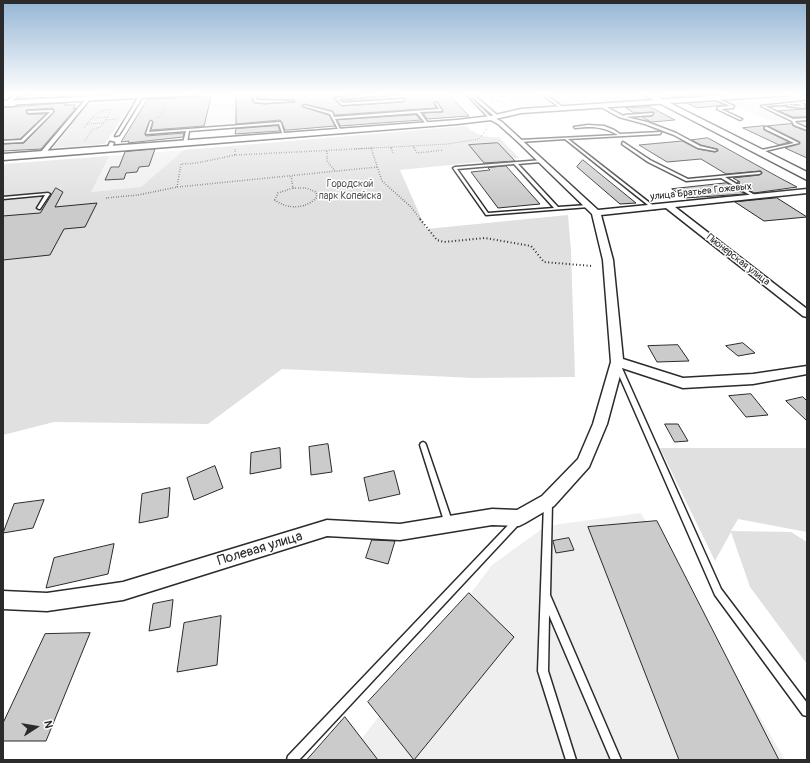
<!DOCTYPE html>
<html>
<head>
<meta charset="utf-8">
<style>
	body { margin:0 }
	#map { position:relative; width:810px; height:763px; overflow:hidden; background:#fff; font-family:Pangolin,sans-serif }
	canvas { display:block }
	.frame { position:absolute; inset:0; border:4px solid #2b2b2b; pointer-events:none }
	.north { position:absolute; left:16px; top:707px; width:40px; height:40px; -webkit-text-stroke:3px #fff; paint-order:stroke; rotate:78deg; font-size:11px; font-weight:700; line-height:16px; text-align:center; color:#2b2b2b }
	.north::after { content:''; display:block; margin:auto; width:14px; height:18px; background:#2b2b2b; clip-path:polygon(50% 0,100% 100%,50% 72%,0 100%) }
</style>
</head>
<body>
<div id="map">
<canvas width="810" height="763"></canvas>
<div class="frame"></div>
<div class="north">N</div>
</div>
<script>
const g = document.querySelector('canvas').getContext('2d');
g.lineJoin = 'round';
function paint(path, color) { g.fillStyle = color; g.fill(path, 'evenodd'); }
function stroke(path, color, width, dash) { g.strokeStyle = color; g.lineWidth = width; g.lineCap = dash ? 'butt' : 'round'; g.setLineDash(dash || []); g.stroke(path); }
function label(font, color, halo, rows, align = 'center') {
  g.font = font + ' Pangolin,sans-serif'; g.lineWidth = 3; g.setLineDash([]); g.textBaseline = 'middle'; g.strokeStyle = halo; g.fillStyle = color; for (const [text, x, y, turn = 0] of rows) {
    g.save(); g.translate(x, y); g.rotate((+turn || 0) * Math.PI / 180); g.textAlign = isNaN(turn) ? turn : align; if (halo) g.strokeText(text, 0, 0); g.fillText(text, 0, 0); g.restore();
  }
}
paint(new Path2D(`
	M509 93H633L645 99 526 107Z
	M807 95V138L725 101Z
	M251 101 250 122 176 127 184 105Z
	M184 150 141 188 90 192 109 156Z
	M641 513 785 760H346L492 565 546 526Z`), '#efefef');
paint(new Path2D(`
	M589 93H620L627 97 599 99Z
	M133 102 105 144 53 148 88 104Z
	M466 126C476 135 486 138 499 137L519 158 400 170 426 229 568 215 571 250 575 377 474 378 282 369 208 424 54 422 3 435V164L109 156 91 192 141 187 184 150Z
	M660 448H807V532L738 519 731 531 791 532 807 542V664L750 587 731 532 715 561Z`), '#e0e0e0');
const building = new Path2D(`
	M77 93 74 96 17 99 21 96 33 94Z
	M276 93H363L334 97V99L342 106 403 102 405 99 404 98 343 101 342 100 407 94 408 93H447L469 116 427 119 423 113 443 112 437 102 434 103 436 108 335 115 332 111 304 104 302 106 303 107 329 115 335 126 288 130H285L282 123 280 120 236 124V95L252 94V101L255 103 265 104 295 102 294 100 258 99V94Z
	M665 93H698L703 95 674 97Z
	M211 97 204 126 151 130 153 122 151 120 149 122 145 134 146 136 184 133 183 137 128 143 129 141 121 142 147 100Z
	M716 101 724 105 697 108 687 103Z
	M66 103 64 105H76L73 108H76L41 149 3 151V144L24 143 54 112 53 108 26 110 28 114H46L20 139 3 140V108Z
	M650 107 675 120 651 122 642 117 652 116 654 112 634 113 626 108Z
	M804 109H807V117H793L779 111Z
	M416 115 421 120 340 126 337 120Z
	M792 124 793 126 807 131V158L785 148 799 144 800 142 768 126Z
	M278 126 280 131 235 134 236 129Z
	M764 126V130L789 142 779 145 743 128Z
	M708 138 780 178 797 187 754 193 737 182H740L733 178 759 175 762 173 761 171 726 174 701 159 667 162 639 145 682 141 698 149 715 152 718 151 717 149 701 145 692 140Z
	M498 143 515 161 484 163 469 145Z
	M155 149 149 166 139 167 137 172 126 173 124 179 105 180 111 167H119L125 152Z
	M583 160 636 203 620 204 577 167Z
	M506 166 540 204 498 208 471 172 490 170 488 168Z
	M727 183 745 194 685 198 672 189Z
	M56 188 63 192 55 207 97 203 85 227 64 229 50 255 3 260V216L40 213Z
	M777 198 807 217 764 221 735 202Z
	M743 343 755 353 738 356 726 346Z
	M678 345 689 361 657 362 648 346Z
	M751 394 768 415 746 417 729 396Z
	M803 397 807 401V421L786 401Z
	M665 424H678L688 441 675 442Z
	M328 444 332 472 311 475 309 447Z
	M280 448 281 468 250 474 251 453Z
	M215 466 223 488 194 500 187 478Z
	M394 471 400 494 369 501 364 478Z
	M170 488 168 517 139 523 142 494Z
	M44 500 33 528 3 533 14 504Z
	M657 521 779 760H679L588 527Z
	M569 538 574 550 556 553 553 541Z
	M372 540 395 541 388 564 366 558Z
	M114 544 108 574 46 588 54 558Z
	M469 593 514 637 414 760 368 702Z
	M173 600 170 627 149 631 153 604Z
	M221 616 217 665 177 672 184 623Z
	M90 633 46 741H3V723L45 634Z
	M345 717 378 760H307Z`);
paint(building, '#cbcbcb');
stroke(building, '#2b2b2b', 1);
const service = new Path2D(`
	M18 93H32L20 95 8 103H6V101Z
	M90 93H92L87 100H85Z
	M254 93H256V100L294 101 265 103 255 102 254 101Z
	M364 93H366L367 95 407 93 338 99 343 103 404 99 403 101 342 105 335 98 365 95Z
	M540 93H543L564 108 562 109Z
	M701 93H704L734 106 733 108 721 109 742 119 740 120 717 109 718 107 730 106Z
	M726 93H729L737 97 735 98Z
	M803 93H807V95L803 94Z
	M467 95H474L497 115V117H495L472 97H470L492 118 490 119Z
	M17 101 19 102 14 106H3V104H13Z
	M807 101V103H802L804 104 805 107 804 108 787 106 788 105 802 106 798 104 765 106 793 119 807 118V120L795 121 796 123 807 128V130L794 125 792 121 761 106Z
	M435 103H437L442 111 420 112 429 125H427L417 113 335 119 341 131 340 132 339 131 330 114 303 106 304 105 332 112 334 117 439 109Z
	M602 105 624 116 625 115 653 113 652 115 626 117 647 122 676 133 700 146 717 150 715 151 698 148 674 135 645 124 619 117 601 107Z
	M53 110V112L23 142 3 143V141L21 140 50 112 28 113 27 111Z
	M151 121 152 122 149 132 280 122 281 123 285 136 284 137 283 136 279 124 189 131 187 143 185 144 183 143 186 131 146 134 150 122Z
	M588 125 604 126 614 130 620 134 661 132 660 134 568 139 655 207V209H653L565 139 520 142 518 141 520 140 618 135C602 126 592 126 575 128L574 127Z
	M765 127H767L799 143 757 153V151L794 143 765 129Z
	M623 142 650 160 688 179 760 172 761 173 759 174 725 177 758 197 755 198 721 178 686 181 648 162 622 144Z
	M542 160V162H541L518 164 558 207 588 205 590 206 589 207 486 215 453 168 455 167ZM514 164 554 208 488 213 457 169Z
	M48 193 50 194 40 209H39L37 208 45 195 3 199V197Z
	M618 364 621 366 721 589 807 703V716L803 715 715 595 615 366Z
	M423 442 425 443 426 445 453 524 452 527 449 528 446 527 445 524 420 445 421 443Z
	M548 500 551 501 552 503 550 595 621 760H611L549 615 548 671 576 760H566L538 671 544 503 545 501Z
	M517 517 520 519 521 521 520 523 299 760H287L288 756 514 519Z`);
const pedestrian = new Path2D(`
	M91 93H95L44 155H40V153Z
	M141 93H145L119 135 115 136Z
	M110 142 114 143 111 150H107Z`);
const minor = new Path2D(`
	M489 117H493L502 122 598 210 807 189V193L675 207 807 309V317L803 316 666 208 601 215 613 260 623 359 683 378 753 374 807 366V374L753 384 683 388 622 368 607 424 589 467 554 506 525 523 519 526 492 525 400 540 327 536 123 600 47 611 3 609V591L47 593 123 582 327 520 400 524 492 509 517 510 542 496 578 459 593 424 611 362 603 260 592 214 518 142 498 124 489 119Z`);
const tertiary = new Path2D(`
	M158 93H201L198 95 3 105V101Z
	M760 93H794L791 95 521 113 491 120 457 124 3 160V154L457 120 491 116 521 109Z`);
const primary = new Path2D(`
	M640 93H650L807 172V180Z`);
stroke(service, '#2b2b2b', 3);
stroke(pedestrian, '#2b2b2b', 3);
stroke(minor, '#2b2b2b', 3);
stroke(tertiary, '#2b2b2b', 3);
stroke(primary, '#2b2b2b', 3);
stroke(new Path2D(`
	M492 93 507 98
	M503 93 516 103
	M207 95 244 93
	M491 99 509 105
	M491 102 495 93
	M92 118 108 117
	M155 118 160 117 167 104
	M106 120 117 119
	M87 124 104 123
	M84 128C92 117 98 109 112 110L101 127 93 129 84 142
	M413 146 415 149
	M391 147 392 149
	M354 149 448 144 479 139 487 129 486 128`), '#2b2b2b', 1, [0.5, 1.5]);
stroke(new Path2D(`
	M371 148 382 181 411 207 421 220
	M391 148 393 153
	M414 148 417 153 443 150
	M235 149V155L374 148
	M327 151V161L335 171
	M291 176 293 188
	M177 187 181 164 197 163 235 155
	M293 188H306L316 192 317 197C306 209 288 210 275 200L278 193Z
	M106 198 138 195 177 187 378 167`), '#2b2b2b', 1.5, [0.5, 2]);
stroke(new Path2D(`
	M420 219 437 240 444 242 485 238 531 246 544 262 592 266`), '#2b2b2b', 2, [1, 2.5]);
paint(service, '#fff');
paint(pedestrian, '#fff');
paint(minor, '#fff');
paint(tertiary, '#fff');
paint(primary, '#fff');
const sky = g.createLinearGradient(0, 0, 0, 200);
sky.addColorStop(0, '#94b5d4');
sky.addColorStop(0.47, '#fff');
sky.addColorStop(1, '#ffffff00');
g.fillStyle = sky;
g.fillRect(0, 0, 810, 200);
label('10px', '#585858', '#fff', [
	["Городской",350,184],
	["парк Копейска",350,196]
]);
label('10px', '#2b2b2b', '#fff', [
	["улица Братьев Гожевых",701,192,-6],
	["Пионерская улица",738,260,38]
]);
label('14px', '#2b2b2b', '#fff', [
	["Полевая улица",260,549,-17]
]);
</script>
</body>
</html>
